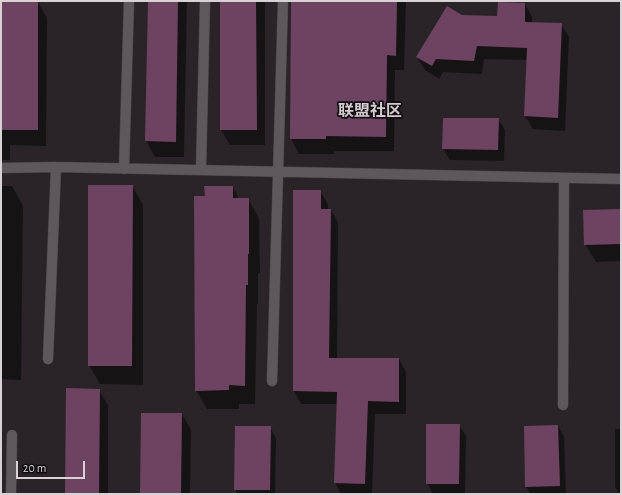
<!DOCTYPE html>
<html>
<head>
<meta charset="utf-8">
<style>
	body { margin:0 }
	#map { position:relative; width:622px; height:495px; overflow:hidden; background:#2a2428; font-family:"Alegreya Sans",sans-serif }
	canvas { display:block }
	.frame { position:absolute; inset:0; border:2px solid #d7d3d5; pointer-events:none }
	.scale { position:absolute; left:16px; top:461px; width:69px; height:18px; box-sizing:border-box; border:2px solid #d7d3d5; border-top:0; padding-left:5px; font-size:12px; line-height:14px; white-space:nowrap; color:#d7d3d5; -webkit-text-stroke:3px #110e10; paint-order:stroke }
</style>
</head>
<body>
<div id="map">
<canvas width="622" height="495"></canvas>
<div class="frame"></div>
<div class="scale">20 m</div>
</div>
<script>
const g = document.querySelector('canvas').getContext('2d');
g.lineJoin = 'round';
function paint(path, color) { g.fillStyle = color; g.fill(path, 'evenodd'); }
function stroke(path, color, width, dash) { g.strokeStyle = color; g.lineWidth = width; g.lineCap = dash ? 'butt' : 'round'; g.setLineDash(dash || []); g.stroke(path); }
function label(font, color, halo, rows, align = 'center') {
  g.font = font + ' "Alegreya Sans","Noto Sans SC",sans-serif'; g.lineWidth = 3.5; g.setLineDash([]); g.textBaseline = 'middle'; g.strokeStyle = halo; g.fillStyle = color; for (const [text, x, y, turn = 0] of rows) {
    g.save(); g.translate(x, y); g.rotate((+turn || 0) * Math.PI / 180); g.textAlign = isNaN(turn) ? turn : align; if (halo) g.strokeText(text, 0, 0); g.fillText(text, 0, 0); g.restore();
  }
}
paint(new Path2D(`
	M1 1 38 2 47 18 46 146 10 145V160H1Z
	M149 1H187L184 157H155L146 141Z
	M221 1H265V145H230L221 130Z
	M292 1H406L404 70H395L394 151H334V154H299L291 139Z
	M525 4 532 17V23L561 24 569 37 565 131 533 129 525 116 528 60 484 59 482 74 443 72 439 79 425 70 417 57 461 16 498 17Z
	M498 119 505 130 504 161 450 160 443 149Z
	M1 186H12L23 206 21 380 1 379Z
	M132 186 143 205V385L100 384 89 365Z
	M233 187 239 199H248L259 218 260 273H258V304H257L255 404H239V409H207L196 390 206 197Z
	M320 191 328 204V210H331L338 223 337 359H399L406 372V414H375L372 494H341L335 483 337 404H301L294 391Z
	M621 210V261L596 262 585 244Z
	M99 390 108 405V494H66Z
	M182 414 191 430 190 494H141Z
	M459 425 466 436 465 494H433L427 483Z
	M558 426 564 437 566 494H530L526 486Z
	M270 427 276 438 275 494H238L235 489Z
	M615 429H621V494H619L615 487Z`), '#0007');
paint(new Path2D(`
	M1 1H38V130H1Z
	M148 1H178L176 142 145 141Z
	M220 1H256L257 130H220Z
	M291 1H397L396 56 387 55 386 137 326 136V139H290Z
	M498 2 525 3V22L562 23 558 118 524 116 527 48 477 46 474 61 436 59 432 66 416 57 447 6 462 15 497 16Z
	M443 118H499L498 150 442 149Z
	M88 185H133L132 366H88Z
	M204 186H233V198H249V254H248V285H246L245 386 229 385V390L195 391 194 196H205Z
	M293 190H321V209H331L329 358H399V402L368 401 365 484 334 483 337 392 293 391Z
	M621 209V244L584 245 583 210Z
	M66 388 100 389 99 494H65Z
	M141 413H182L181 494H140Z
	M426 424H460L459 484H426Z
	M558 425 560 486 525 487 524 426Z
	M235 426H271L270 490H234Z`), '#6e4361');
const service = new Path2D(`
	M1 168 56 167 621 179
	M124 169 129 1
	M201 170 205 1
	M48 359 56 167
	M272 381 283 1
	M563 405 564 178
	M11 494 12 435`);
stroke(service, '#454043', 11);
stroke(service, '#5e575c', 10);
label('bold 16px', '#d3cbd0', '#110e10', [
	["联盟社区",370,111]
]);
</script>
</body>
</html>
